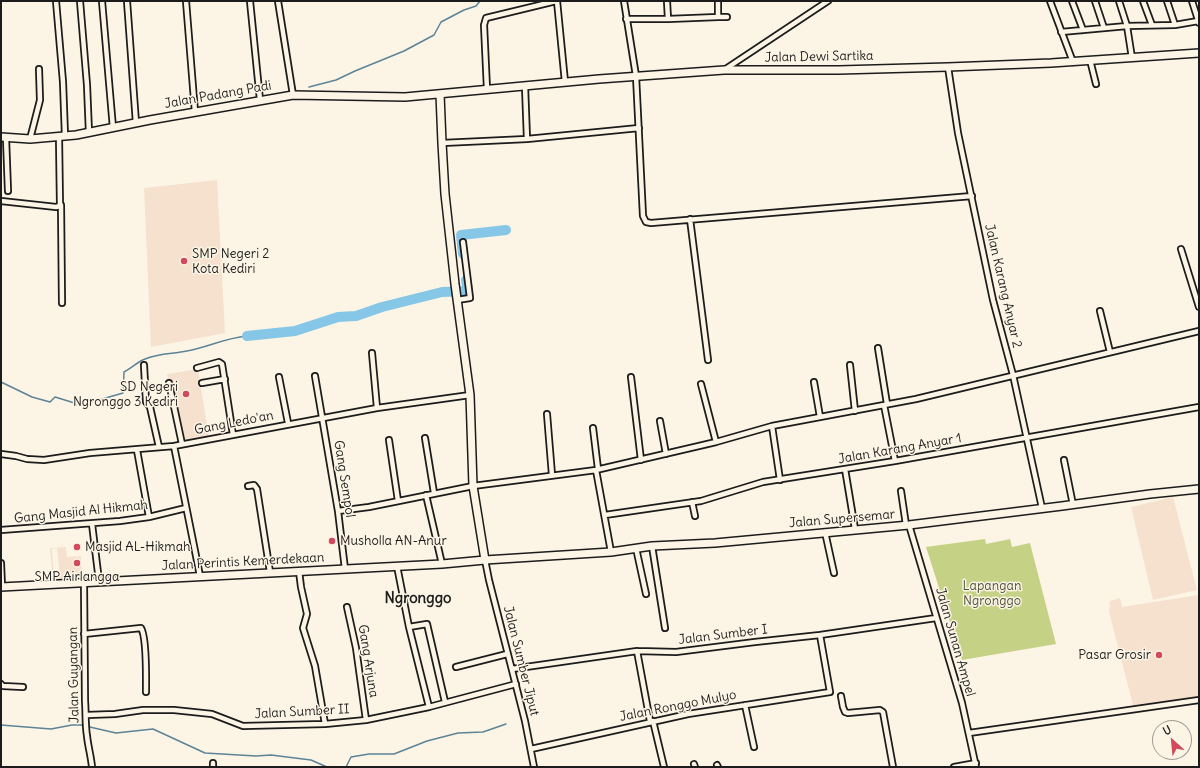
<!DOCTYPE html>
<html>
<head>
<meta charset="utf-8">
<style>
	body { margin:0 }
	#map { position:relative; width:1200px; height:768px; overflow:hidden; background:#fcf5e5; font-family:Delius,sans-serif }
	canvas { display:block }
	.frame { position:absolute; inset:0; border:2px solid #1c1c1c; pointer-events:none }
	.north { position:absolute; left:1152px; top:720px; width:40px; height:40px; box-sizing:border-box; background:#fcf5e5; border:1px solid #a29e95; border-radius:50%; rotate:333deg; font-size:11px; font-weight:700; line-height:16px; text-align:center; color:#1c1c1c }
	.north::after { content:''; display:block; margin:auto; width:14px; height:18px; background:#d1495b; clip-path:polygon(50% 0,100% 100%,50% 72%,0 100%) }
</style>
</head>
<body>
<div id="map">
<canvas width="1200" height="768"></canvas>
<div class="frame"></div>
<div class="north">U</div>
</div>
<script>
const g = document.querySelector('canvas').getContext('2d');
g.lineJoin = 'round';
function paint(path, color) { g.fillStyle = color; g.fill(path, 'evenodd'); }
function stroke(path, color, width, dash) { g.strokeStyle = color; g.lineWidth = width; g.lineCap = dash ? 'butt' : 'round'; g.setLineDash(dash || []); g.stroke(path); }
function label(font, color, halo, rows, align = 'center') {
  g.font = font + ' Delius,sans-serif'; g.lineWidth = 3; g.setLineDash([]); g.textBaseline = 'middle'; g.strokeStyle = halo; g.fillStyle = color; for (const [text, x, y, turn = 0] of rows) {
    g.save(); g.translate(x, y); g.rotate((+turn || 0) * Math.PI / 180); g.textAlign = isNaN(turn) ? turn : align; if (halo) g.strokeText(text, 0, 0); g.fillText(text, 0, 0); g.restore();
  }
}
paint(new Path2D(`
	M217 180 225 333 151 347 144 188Z
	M198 369 209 438 181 443 178 425 174 423 167 374Z
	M1173 497 1197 590 1153 600 1131 507Z
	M66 547 67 557 81 556 82 578 53 579 50 548ZM57 548 60 577H54L52 549Z
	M1199 595V698L1134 709 1109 612 1110 601 1120 598 1122 607Z`), '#f5e1ce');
paint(new Path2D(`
	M985 539 986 544 1010 539 1012 547 1030 543 1056 644 962 660 926 547Z`), '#c5d286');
stroke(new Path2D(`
	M309 87 336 80 355 71 404 51 434 35 441 22 464 10 476 6 480 1
	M1 382 32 397 50 402 55 397 81 405 123 393 124 372C132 368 137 362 145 359 159 353 173 354 187 351 208 347 225 338 247 336
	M1 725 51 729 72 725H81L116 733 153 729 205 753 256 756 271 755 311 760 327 767
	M346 767 351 757 369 754H394L427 741 458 733 483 732 506 724`), '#5c8396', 1.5);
stroke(new Path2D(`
	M463 254 461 235 506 230
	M247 336 295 331 338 317 356 316 382 307 442 292 468 291 466 280`), '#86c7e7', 10);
const street = new Path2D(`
	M56 1 63 82 65 136
	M80 1 87 85 89 133
	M102 1 113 128
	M127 1 136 123
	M186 1 195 112
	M250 1 260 100
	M278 1 293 95
	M557 1 565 82
	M624 1 636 76 643 216 646 222 651 223 972 196
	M667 1 668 19
	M1050 1 1073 62
	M1072 1 1083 30
	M1095 1 1104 28
	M1119 1 1127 26 1132 58
	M1143 1 1152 25
	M1167 1 1175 25
	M1192 1 1199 23
	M718 17H727
	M626 19H668L718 17V1
	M1061 32 1127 26 1175 25 1198 21
	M1090 60 1096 84
	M948 67 958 133 993 300 1013 375 1042 508
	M724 70 828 1
	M525 86 527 139
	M487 89 484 25 486 18 556 1
	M6 138 8 191
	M30 139 40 100 39 69
	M442 143 527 139 639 128
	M1 201 56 207 60 206 59 137
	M61 205 62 303
	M690 219 708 360
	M1181 249 1199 307
	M457 300 470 298 463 242
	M1100 311 1110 352
	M878 348 887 404
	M372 353 377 408
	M144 365 146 402 150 407 159 447
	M850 365 855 411
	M197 368 219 362 222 364 233 435
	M315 376 338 511 345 569
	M279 377 288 423
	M631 377 641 460
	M814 382 820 417
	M169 383 182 444
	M202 383 225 379
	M701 384 716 442
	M884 405 895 461
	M547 414 552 475
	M660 421 666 454
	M772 426 780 480
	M593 428 598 469
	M425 438 434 493
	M389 440 398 501
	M174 446 200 576
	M137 450 149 517
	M1 454 16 456 27 459 44 460 90 453 174 446 377 408 470 395
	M1064 460 1073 505
	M845 469 855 529
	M596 470 611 552
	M248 486 254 485 257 489 270 572
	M901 491 906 525
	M426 495 442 564
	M692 502 695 516
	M338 511 369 507 473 486 596 470 716 442 772 426 916 399 1199 331
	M605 515 701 501 763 482 895 461 1199 407
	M92 524 99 581
	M909 525 962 703 976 767
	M1 530 120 521 149 517 186 508
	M825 532 834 573
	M652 546 665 628
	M636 548 646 594
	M485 560 489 580 525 721 534 767
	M1 563 2 587
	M397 566 409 627 429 707
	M299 571 301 587 307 614 303 628 315 666 325 724
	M84 583 85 701C86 713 85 724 87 736 88 746 91 756 92 767
	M347 607 356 648 366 720
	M409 627 427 624 445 702
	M84 634 141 628C147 637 146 679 146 692
	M637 651 650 721
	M456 667 507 654
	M512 669 637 651 676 652 755 642 820 635 936 618
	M1 684 3 686 23 687
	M841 696 843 707 845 712 848 713 880 710 883 712 893 767
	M745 705 754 747
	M87 715 115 714 143 710H174L212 714 243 726 325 724 366 720 429 707 516 684
	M653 721 664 767
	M969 733 1199 700
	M531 749 688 714 830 692 820 635
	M213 763V767
	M694 764 695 767
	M717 765 718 767
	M954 767 976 763`);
const secondary = new Path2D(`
	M440 94 442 143 445 194 455 284 470 395 473 486 485 560
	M1 137 30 139 76 135 150 120 293 95 405 97 599 79 724 70H839L948 67 1051 63 1199 53
	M1 587 442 564 485 560 611 552 652 546 715 543 909 525 1062 506 1150 494 1199 489`);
stroke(street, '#1c1c1c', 8);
stroke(secondary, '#1c1c1c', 10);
stroke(street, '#fcf5e5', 4.5);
stroke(secondary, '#fcf5e5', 7);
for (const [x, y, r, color] of [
	[184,261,4,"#d1495b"],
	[186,394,4,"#d1495b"],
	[332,541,4,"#d1495b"],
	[77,547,4,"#d1495b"],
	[77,563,4,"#d1495b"],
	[1159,655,4,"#d1495b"]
]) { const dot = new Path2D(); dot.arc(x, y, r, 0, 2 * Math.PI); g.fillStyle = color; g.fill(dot); stroke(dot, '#fcf5e5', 1.5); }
label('13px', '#1c1c1c', '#fcf5e5', [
	["Jalan Dewi Sartika",819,57,-1],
	["Jalan Padang Padi",218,95,-10],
	["Jalan Karang Anyar 2",1003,286,77],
	["Gang Ledo'an",234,423,-11],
	["Jalan Karang Anyar 1",900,449,-10],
	["Gang Sempol",344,479,81],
	["Gang Masjid Al Hikmah",81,512,-6],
	["Jalan Supersemar",842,519,-5],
	["Jalan Perintis Kemerdekaan",243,562,-3],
	["Jalan Sumber I",723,635,-7],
	["Jalan Sunan Ampel",955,642,74],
	["Gang Arjuna",368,661,81],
	["Jalan Sumber Jiput",521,661,76],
	["Jalan Guyangan",74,675,-91],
	["Jalan Ronggo Mulyo",678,706,-11],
	["Jalan Sumber II",302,712,-3]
]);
label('13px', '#1c1c1c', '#fcf5e5', [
	["SMP Negeri 2",192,254],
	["Kota Kediri",192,269],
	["SD Negeri",178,387,"right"],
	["Ngronggo 3 Kediri",178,402,"right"],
	["Musholla AN-Anur",340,541],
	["Masjid AL-Hikmah",85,547],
	["SMP Airlangga",77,577,"center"],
	["Pasar Grosir",1151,655,"right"]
], 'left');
label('13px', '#4f533c', '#fcf5e5', [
	["Lapangan",992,586],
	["Ngronggo",992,601]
]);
label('bold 15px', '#1c1c1c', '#fcf5e5', [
	["Ngronggo",418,599]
]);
</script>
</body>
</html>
